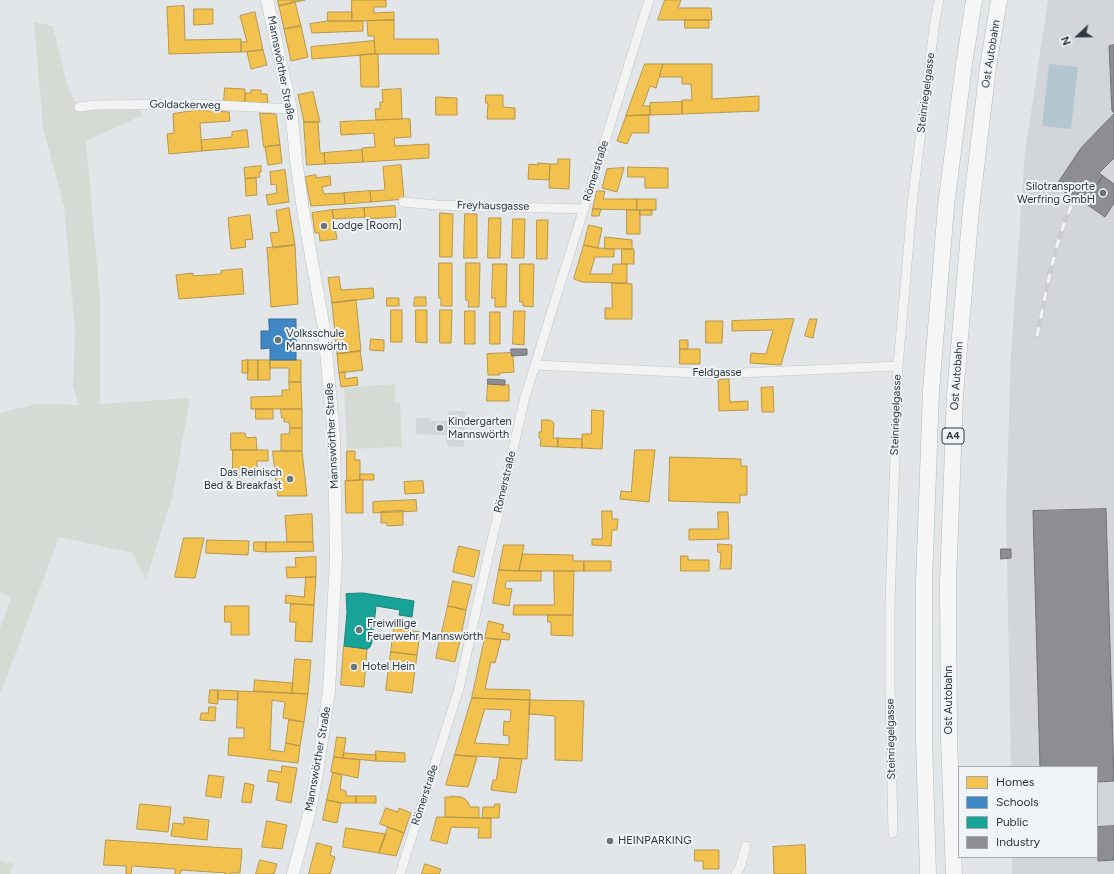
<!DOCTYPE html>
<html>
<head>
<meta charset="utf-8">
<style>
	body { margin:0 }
	#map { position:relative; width:1114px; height:874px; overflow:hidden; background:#e3e6e8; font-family:Figtree,sans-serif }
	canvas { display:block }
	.legend { position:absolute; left:958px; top:766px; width:140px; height:92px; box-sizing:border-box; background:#f1f4f6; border:1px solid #a2a8ad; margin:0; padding:5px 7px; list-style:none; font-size:12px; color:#2b363f }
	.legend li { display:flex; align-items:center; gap:8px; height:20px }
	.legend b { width:20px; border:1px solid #a2a8ad }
	.north { position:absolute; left:1058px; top:16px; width:40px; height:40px; -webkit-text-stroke:3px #f1f4f6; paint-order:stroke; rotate:248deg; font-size:11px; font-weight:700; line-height:16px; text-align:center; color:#2b363f }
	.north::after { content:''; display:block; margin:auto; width:14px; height:18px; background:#2b363f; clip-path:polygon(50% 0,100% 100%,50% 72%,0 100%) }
</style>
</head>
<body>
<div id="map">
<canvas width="1114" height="874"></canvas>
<ul class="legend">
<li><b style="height:11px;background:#f2c14e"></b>Homes</li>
<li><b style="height:11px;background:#3f88c5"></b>Schools</li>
<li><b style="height:11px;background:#17a398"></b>Public</li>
<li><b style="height:11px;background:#8d8d92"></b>Industry</li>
</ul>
<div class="north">N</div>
</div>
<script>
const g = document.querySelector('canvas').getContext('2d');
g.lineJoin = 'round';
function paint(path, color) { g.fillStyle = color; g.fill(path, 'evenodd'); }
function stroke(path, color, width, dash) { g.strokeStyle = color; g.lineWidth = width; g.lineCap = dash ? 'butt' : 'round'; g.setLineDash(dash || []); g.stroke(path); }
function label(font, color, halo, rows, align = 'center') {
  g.font = font + ' Figtree,sans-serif'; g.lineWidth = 4; g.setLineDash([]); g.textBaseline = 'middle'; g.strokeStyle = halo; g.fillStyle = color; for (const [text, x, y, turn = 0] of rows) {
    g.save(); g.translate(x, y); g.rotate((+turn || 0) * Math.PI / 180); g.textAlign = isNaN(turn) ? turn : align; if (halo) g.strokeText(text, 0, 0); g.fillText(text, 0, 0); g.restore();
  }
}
paint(new Path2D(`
	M1048 0H1114V874H1012V857H1097V767H1011L1006 512 1011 352 1025 153Z
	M448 411H465L464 447 447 446 446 435 416 434V418H431V421H447Z`), '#d2d6da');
paint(new Path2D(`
	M34 22 53 26 67 85 76 104 77 113 92 108 137 107 143 115 86 141 100 298V404L190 398 173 494 146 580 132 553 59 537 0 695V628L11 598 0 591V413L36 404 78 405 73 385 75 330 64 206 43 128Z
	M395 384V403H400L402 447 347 449 344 388Z
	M0 861 14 864 10 874H0Z`), '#d5dbd4');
paint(new Path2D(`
	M1049 64 1078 67 1071 129 1042 126Z`), '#b4c6d0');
const homes = new Path2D(`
	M278 0H305L279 6Z
	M352 0H386V7H374V13L394 12V20L352 21Z
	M665 0H681L678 8H711L712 20H658Z
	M295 2 301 26 284 29 279 6Z
	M184 6 185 40 241 39V52L169 54 167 7Z
	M194 9H213V24L194 25Z
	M255 12 263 50 241 52V42H247L240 16Z
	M328 12H352V21H328Z
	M394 20V39H438L439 54H375L374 36H368L367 21Z
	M685 20H709V28H685Z
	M328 21H363V31L312 33 310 24Z
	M301 26 308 57 291 61 284 29Z
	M374 41 375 54 312 59 311 47Z
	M263 50 267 65 251 69 247 52Z
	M378 54 379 87H361L360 55Z
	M645 64H663L656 88 650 86 643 106H650V115L626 116Z
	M663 64H712V99L759 96V111L682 114V100H692L691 84H682V77H660Z
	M225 88 245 89V102H224Z
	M401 89 402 119 376 120 375 109H380V102H383L382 90Z
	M251 90H261V94H267L268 103 245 102V93H251Z
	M313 92 320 122H304L298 95Z
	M486 95H503V107L515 108V119H487L488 103H486Z
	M436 97 457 98V115H436Z
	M682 102V114L650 115V103Z
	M198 110 229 112 230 121 200 123 202 151 169 154 167 134 174 133 173 114Z
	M260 113 276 114 280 145 264 147Z
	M649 115V133H632L627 144 617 141 626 116Z
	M410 119 411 137 394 138 395 146 429 144V158L363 162 362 148 375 147 374 133 341 135 340 122Z
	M304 122H318L320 153H324L325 164 307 165Z
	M247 130 249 147 202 151 201 140 232 137V132Z
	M280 145 282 163 268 165 265 147Z
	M362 150 363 162 325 164 324 153Z
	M558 159H570L569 189 549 188 550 164H558Z
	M538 163 550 164 549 180 528 179 529 164 538 165Z
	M401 165 404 199 371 202 370 191 385 190 383 167Z
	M261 166V172H259L260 177 245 179 244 168Z
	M628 167 668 168V188H645V177H628Z
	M624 168 617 192 602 188 607 169Z
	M285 170 289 202 268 205 266 195 277 193 276 184 271 185 270 172Z
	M316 175V178L330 176 331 185 322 187 324 194 344 193 345 204 311 206 305 177Z
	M256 178 257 195 246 196 245 179Z
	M370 191 371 202 345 204 344 193Z
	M597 191H605L603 199H637V210L593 209Z
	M637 199H656V210H637Z
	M395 206 396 217 365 219 364 208Z
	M289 208 295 245 273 248 270 233 279 232 276 211Z
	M364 208 365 217 334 219 332 210Z
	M593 209H601L599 216H592Z
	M332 210 337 239 320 241 319 233H315L312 213Z
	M627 210H640V234H627Z
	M640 210H652V215H640Z
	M440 213 453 214 452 257H440Z
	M465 214H477V258H464Z
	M250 215 253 239 245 240 246 247 231 249 228 218Z
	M489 218H501L500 258H488Z
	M513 219H525L524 258H512Z
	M537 220H548L547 259H537Z
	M589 225 602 228 598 248 584 245Z
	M605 237 632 240V249H605Z
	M295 245 298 304 271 307 267 248Z
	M584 245 598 248 614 249V257H595L590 274H612L613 264H627V283L582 282 574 279Z
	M622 249H634V264H622Z
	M439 263H452V306H441V298H439Z
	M466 263H480L479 307H468L469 301 466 300Z
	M493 264H507L506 307H495V298H492Z
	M520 264H534L533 307 523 306V302H520Z
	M242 269 244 294 179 299 176 275 193 273V276L221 274V271Z
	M339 277 341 290 373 288 374 298 332 303 328 278Z
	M612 283 632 284V319H605V308H612Z
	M415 297H426V306H414Z
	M387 298H399V306H387Z
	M356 300 361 351 337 354 332 303Z
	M391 310H402V342H391Z
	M416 310H427V343L416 342Z
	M440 310H452L451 343H440Z
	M465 311H475V344H465Z
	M514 311H525L524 345 513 344Z
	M490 312H500V344H490Z
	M794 319 781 365 750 363 751 353 766 354 773 330 732 331V321Z
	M810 319H817L813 338 805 336Z
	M706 321H723L722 343H706Z
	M371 339 384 340V351L370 350Z
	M680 340H688V349H680Z
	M680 349H700V364H680Z
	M360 351 363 370 339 373 337 354Z
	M512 353V356H513L514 372 499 373 500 375H488L487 354Z
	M248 360H258V380H248Z
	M248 360V373H242V361Z
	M258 360H270V380H258Z
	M270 360H301V382H289V368H270Z
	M345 372V379L357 377 358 385 341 387 339 373Z
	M729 379 730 402 748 401V410L719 411 718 380Z
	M289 382H301L302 409H251V397L282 396V390H289Z
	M488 384 509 385V401H487Z
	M773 387 774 412H762L761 388Z
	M256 409H273V419H256Z
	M281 409H302V428H290L289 422H284V418H282Z
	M592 410 604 411 602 449 582 448V434H591Z
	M542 420H550L554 423 553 438H558V447L540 446 541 439 539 438V432H541Z
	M290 428H302V451H281V434H289Z
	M231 433H245L246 438 256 437 257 450H231Z
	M558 438 582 439V448L558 447Z
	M233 450H268V461H257V476H233Z
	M635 450H655L649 502 620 499 621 491 631 492Z
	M273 451H302L307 496H278Z
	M347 451H355V460H360V480L347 481Z
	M670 457 741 459V466H747V495H740V503L669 501Z
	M360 474H374V480H360Z
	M363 480V513H346L345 481Z
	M423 481 424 493 405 494 404 482Z
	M416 500 417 511 373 513V502Z
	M403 511V525L387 526V523H381V512Z
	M602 511H612V519H618L617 530H612L611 546 592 545V539H602Z
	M718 512H728L729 539 689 540V529H718Z
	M312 514 313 542H287L285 516Z
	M184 538H204L195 578 175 577Z
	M207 540 249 541 248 555 206 553Z
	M254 542H266V552L254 551Z
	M266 542H313L314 551 266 552Z
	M718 544 732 545 731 569H720L721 553 718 552Z
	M504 545H524L519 571 499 570Z
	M459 546 480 551 474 577 453 572Z
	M523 554 573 555V561H584V571H519Z
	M681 556H688V560H709V571H681Z
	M316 557V577L287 578 286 567H296L295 558Z
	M584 561H611V571H584Z
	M499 570 541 571V581H506L505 588 512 589 509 606 493 603Z
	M554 571H574L573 615H513L514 605H554Z
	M306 577H316L314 605 285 603 286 595 304 597Z
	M453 581 472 585 466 610 448 606Z
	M291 604 314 605 312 642 295 641 296 622H290Z
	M225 606H249V635H231V622H225Z
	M448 606 466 610 461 636 442 632Z
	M548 615H573V636L551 635V622H548Z
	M489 621 504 625 502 632 510 634 509 640 485 638Z
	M394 628 420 632 417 655 391 652Z
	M442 632 461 636 455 662 436 658Z
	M485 638 501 640 495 663 491 662 485 689 530 690V700L472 698Z
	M344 646 367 649 364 687 341 685Z
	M391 652 417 655 412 693 386 690Z
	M295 659 311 660 308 694 292 693Z
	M255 680 293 683 292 693 254 691Z
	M210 690H218V704L209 703Z
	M218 690 238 691V700L218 699Z
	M238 691 308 694 304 722 283 718 285 702 272 700 270 750 284 752 286 743 300 746 298 763 228 755 229 738H244V728H237Z
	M472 698 530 700 527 759 455 755ZM485 709 511 710 510 722 504 721 503 735 509 736V745L475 743Z
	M530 700 584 701 582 761 555 760V716L529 714Z
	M209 707H216L215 721 200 720 201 713H208Z
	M289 720 304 722 300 746 286 743Z
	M337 737 346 738 343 758 334 757Z
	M376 751 405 753V762L376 761Z
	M344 753 376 755V761L343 758Z
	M455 755 477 757 468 787 446 785Z
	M334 757 360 760 358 778 331 772Z
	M500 758 522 759 516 793 491 790 493 780H496Z
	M282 766 297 768 291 803 276 800 279 783 267 781 269 770 281 772Z
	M333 773 342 775 340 789 346 791V796H356V803H341L327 800Z
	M209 775 224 777 221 798 206 796Z
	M245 783 254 785 251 803 242 802Z
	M356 796H376V803H356Z
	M451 796 461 797 465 799 468 802 470 807H479V818L445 817V797H451Z
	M327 800 341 803 337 823 323 820Z
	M140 804 171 807 168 832 137 829Z
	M495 804H500L499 818H482L483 807H494Z
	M386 808 398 812 399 808 411 813 404 833 380 824Z
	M184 817 209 820 207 840 171 836 173 823 184 824Z
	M437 817 491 818V838H478L479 828 451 827 447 844 431 840Z
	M267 821 287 825 282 849 262 847Z
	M388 827 404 833 396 856 379 853Z
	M346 828 386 834 379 853 343 847Z
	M106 840 242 849 240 873H230V874H225V873L181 870 180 874H175V869L132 866 131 874H126V866L104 865Z
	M317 843 332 847 330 855 335 857 330 874H309Z
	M805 845 806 874H774L773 847Z
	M695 850H719V869H703V861H695Z
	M260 860 277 864 274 874H256Z
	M425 864 441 869 439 874H422Z`);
paint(homes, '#f2c14e');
stroke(homes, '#b6974a', 1);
const schools = new Path2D(`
	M269 319H296V360H270V348L261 349V331H269Z`);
paint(schools, '#3f88c5');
stroke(schools, '#396f9d', 1);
const public = new Path2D(`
	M363 593 414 601 412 617 399 615 400 610 376 606 372 642 370 647 367 649 344 646 347 612 346 594Z`);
paint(public, '#17a398');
stroke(public, '#1d827d', 1);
const industry = new Path2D(`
	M1114 45V113L1112 111 1109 46Z
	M1114 114V158L1099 173 1103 176 1085 203 1055 187 1081 148Z
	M1103 176 1114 184V203L1105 217 1085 203Z
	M511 349H527V355L512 356Z
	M488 379 505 380V385L488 384Z
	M1106 509 1114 781 1097 782V767H1040L1033 511Z
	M1001 549H1011V558L1001 559Z
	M1114 826V860L1098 861 1097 827Z`);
paint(industry, '#8d8d92');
stroke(industry, '#707379', 1);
const minor = new Path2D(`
	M79 107 95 105 197 104 291 109
	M403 202 437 205 584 209
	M536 365 717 374 898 366
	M893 833 890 692V603L898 366 913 195 935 21 939 0
	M400 874 459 688 486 566 525 397 649 0
	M736 874 741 865 746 846`);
const secondary = new Path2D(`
	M267 0 291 109 296 159 303 210 324 329 334 437 336 558 329 691 317 773 309 814 293 874`);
const motorway = new Path2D(`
	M928 874 924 739V582L931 391 946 206 964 64 974 0
	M954 874 949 739 948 583 955 395 971 209 988 67 999 0`);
stroke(minor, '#c1c4c6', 10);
stroke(secondary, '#c1c4c6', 13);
stroke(motorway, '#b5b9bc', 17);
stroke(minor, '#f2f4f4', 9);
stroke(secondary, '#f6f6f6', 12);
stroke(motorway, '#f6f6f6', 16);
const rail = new Path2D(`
	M1037 336C1047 289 1054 241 1075 198`);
stroke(rail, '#cbcdcf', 4.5);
stroke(rail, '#f1f4f6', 3, [9]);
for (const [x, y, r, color] of [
	[1103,193,4,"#6b747a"],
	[324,226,4,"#6b747a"],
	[278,340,4,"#6b747a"],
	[440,428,4,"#6b747a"],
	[290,479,4,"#6b747a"],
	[359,630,4,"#6b747a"],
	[354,667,4,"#6b747a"],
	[610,841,4,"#6b747a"]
]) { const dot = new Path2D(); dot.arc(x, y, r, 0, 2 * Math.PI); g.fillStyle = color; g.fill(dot); stroke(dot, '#f1f4f6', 1.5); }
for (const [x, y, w] of [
	[953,436,22]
]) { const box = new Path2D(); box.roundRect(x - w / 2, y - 8, w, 16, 3); g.fillStyle = '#f1f4f6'; g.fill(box); stroke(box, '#2b363f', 1); }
label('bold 10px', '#2b363f', null, [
	["A4",953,436]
]);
label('11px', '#2b363f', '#f1f4f6', [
	["Ost Autobahn",991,54,-81],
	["Mannswörther Straße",281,68,79],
	["Steinriegelgasse",926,93,-83],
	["Goldackerweg",185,105,1],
	["Römerstraße",596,171,-73],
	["Freyhausgasse",493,206,1],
	["Feldgasse",717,373],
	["Ost Autobahn",957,376,-86],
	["Steinriegelgasse",896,415,-88],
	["Mannswörther Straße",332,436,-93],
	["Römerstraße",505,482,-77],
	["Ost Autobahn",949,700,-90],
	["Steinriegelgasse",891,739,-91],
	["Mannswörther Straße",318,759,-80],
	["Römerstraße",425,795,-72]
]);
label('11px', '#2b363f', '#f1f4f6', [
	["Silotransporte",1095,187,"right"],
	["Werfring GmbH",1095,200,"right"],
	["Lodge [Room]",332,226],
	["Volksschule",286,334],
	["Mannswörth",286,347],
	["Kindergarten",448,422],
	["Mannswörth",448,435],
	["Das Reinisch",282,473,"right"],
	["Bed & Breakfast",282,486,"right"],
	["Freiwillige",367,624],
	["Feuerwehr Mannswörth",367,637],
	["Hotel Hein",362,667],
	["HEINPARKING",618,841]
], 'left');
</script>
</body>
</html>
